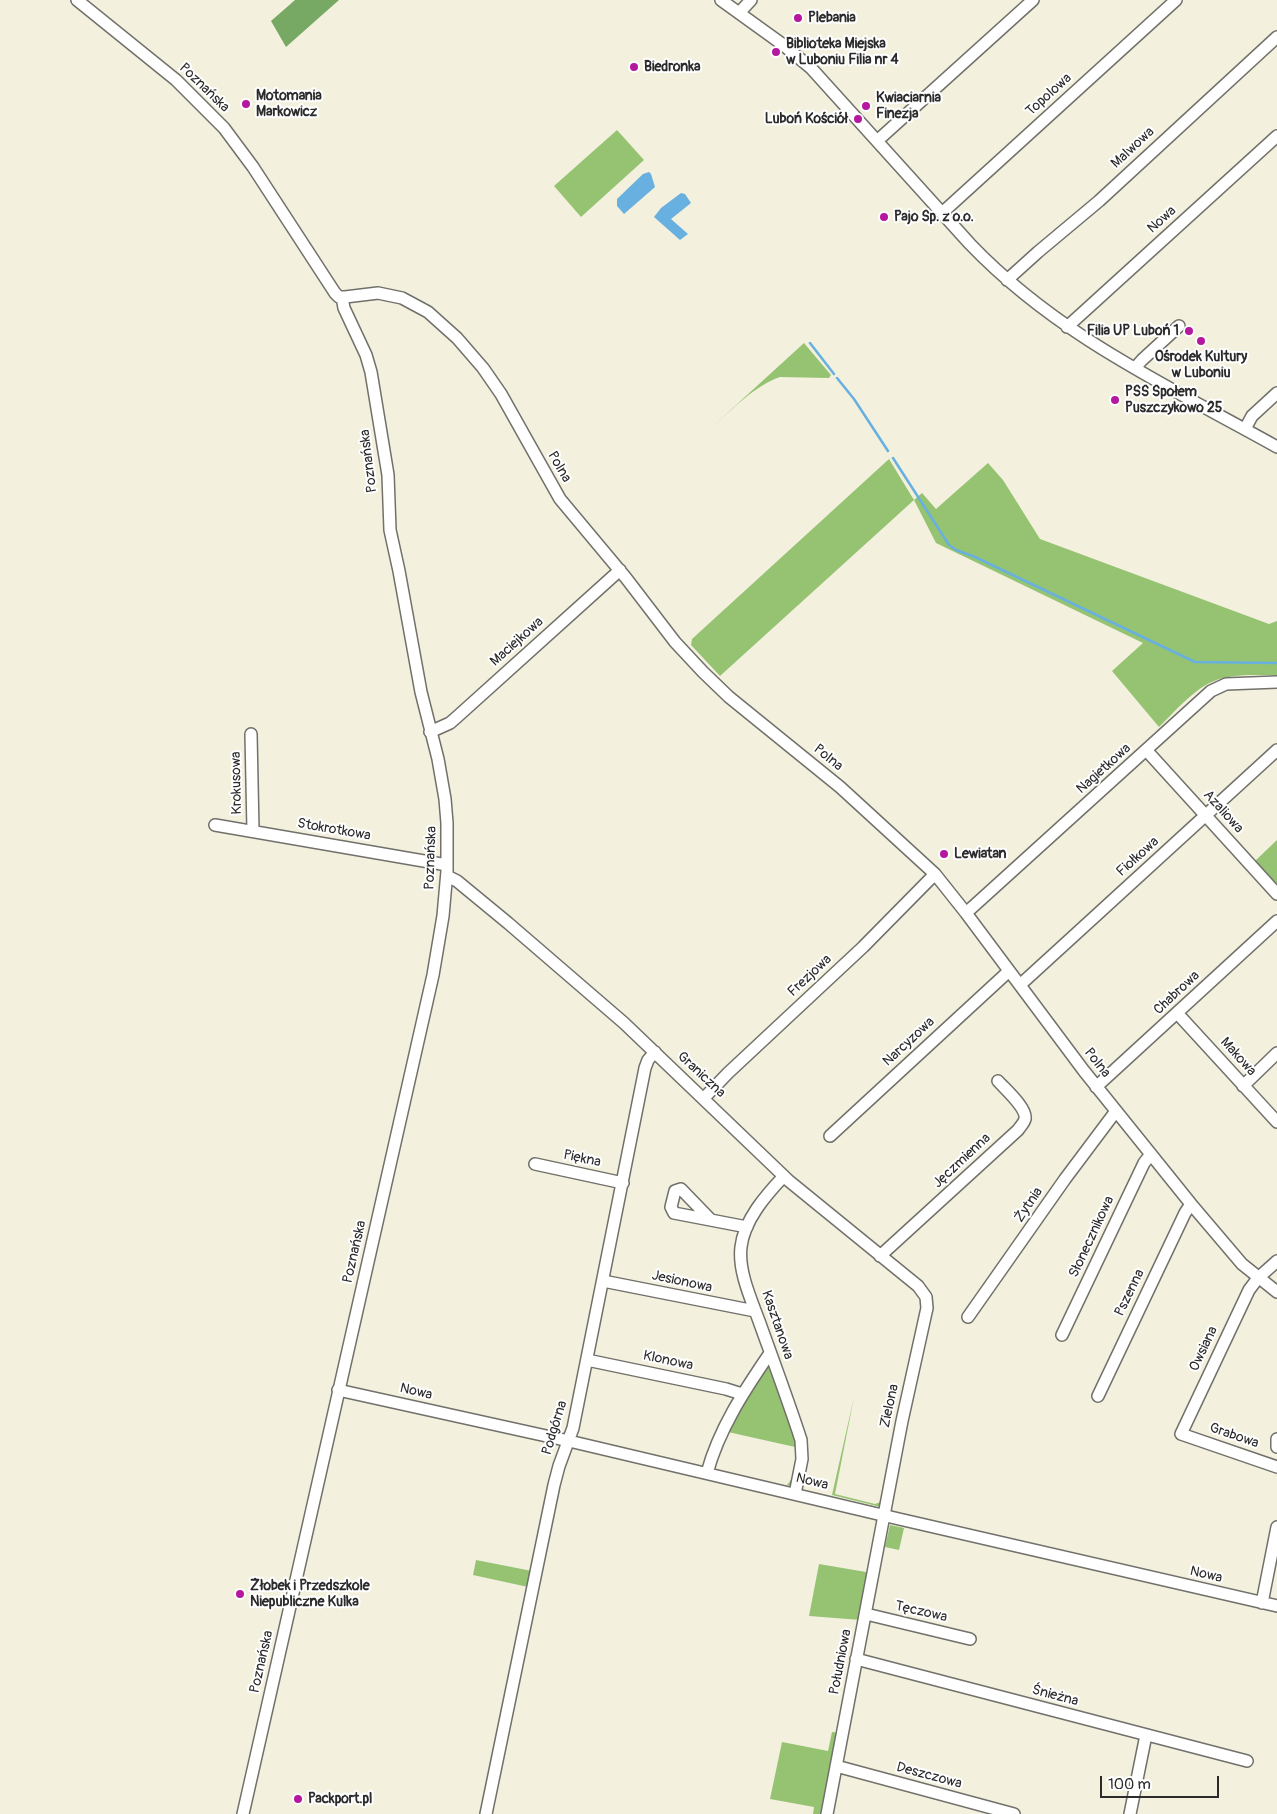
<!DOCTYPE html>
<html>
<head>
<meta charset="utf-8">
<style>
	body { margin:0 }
	#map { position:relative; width:1277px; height:1814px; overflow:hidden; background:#f3f0de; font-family:Pangolin,sans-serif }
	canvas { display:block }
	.scale { position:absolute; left:1100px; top:1776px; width:119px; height:22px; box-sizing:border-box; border:2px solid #2b2b2b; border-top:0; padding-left:6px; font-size:15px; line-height:18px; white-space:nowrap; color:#2b2b2b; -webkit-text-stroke:4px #fff; paint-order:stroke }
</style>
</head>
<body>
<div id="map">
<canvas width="1277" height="1814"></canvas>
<div class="scale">100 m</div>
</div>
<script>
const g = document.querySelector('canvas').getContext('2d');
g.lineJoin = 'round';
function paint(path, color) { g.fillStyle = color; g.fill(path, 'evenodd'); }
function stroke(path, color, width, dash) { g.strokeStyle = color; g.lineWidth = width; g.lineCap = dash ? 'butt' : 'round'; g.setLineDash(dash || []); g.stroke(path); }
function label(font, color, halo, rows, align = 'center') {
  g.font = font + ' Pangolin,sans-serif'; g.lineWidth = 4; g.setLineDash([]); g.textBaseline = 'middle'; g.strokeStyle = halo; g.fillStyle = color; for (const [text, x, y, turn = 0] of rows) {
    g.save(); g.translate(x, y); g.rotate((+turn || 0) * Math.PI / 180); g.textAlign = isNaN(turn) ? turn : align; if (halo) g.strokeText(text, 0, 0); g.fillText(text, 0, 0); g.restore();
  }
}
paint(new Path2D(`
	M617 130 644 160 581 217 554 186Z
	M804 343 831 375 829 378 780 377C754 386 732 410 712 427Z
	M889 459 914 500 922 493 936 509 988 463 1003 480 1040 539 1269 624 1277 621V675C1259 675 1240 674 1223 678 1197 684 1177 710 1159 727L1112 671 1143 643 936 543 914 500 720 676 691 645 692 639Z
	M1277 840V884L1255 861Z
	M767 1366 771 1367 797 1440 799 1454 791 1486 787 1485C796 1476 796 1459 795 1447L728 1432 743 1401Z
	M854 1397 835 1494 875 1504 881 1502V1507L832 1495Z
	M890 1525 904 1528 899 1550 885 1547Z
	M476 1560 532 1571 528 1587 473 1575Z
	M819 1564 872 1573 861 1620 809 1616Z
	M832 1732 840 1733 824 1814H813L814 1807 770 1799 782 1742 828 1751Z`), '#95c372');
paint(new Path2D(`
	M295 0H339L286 47 271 21Z`), '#78a964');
paint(new Path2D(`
	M649 172 651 174 655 187 624 214 617 206V199L643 174Z
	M681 193 685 194 691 203 671 219 688 234 680 240 654 217 661 208Z`), '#68b0df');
stroke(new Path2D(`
	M810 343 834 374
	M837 378 854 399 888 451
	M893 458 949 545 956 550 975 557 1195 662 1277 663`), '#68b0df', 2.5);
const minor = new Path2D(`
	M77 0 176 80 224 128 253 167 335 293 339 297H345L378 293 402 298 428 312 457 338 483 368 501 394 560 499 626 578 675 642 703 672 729 697 840 787 935 874 966 913 1084 1071 1191 1204 1242 1264 1277 1292
	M721 0 782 44 811 68 970 244C1058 336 1168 386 1277 447
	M739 13 751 0
	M877 141 1033 0
	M942 213 1176 0
	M1007 280 1038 252 1099 201 1277 37
	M1067 327 1277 136
	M1135 368 1142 360 1179 326
	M1245 429 1252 416 1277 393
	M430 732 450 723 458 716 620 570
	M251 734 253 831
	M1147 751 1277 894
	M215 825 447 865
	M447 876 457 881 508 923 624 1023 789 1181 918 1286 926 1297 927 1308 902 1421 827 1814
	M966 913 1211 691 1226 684 1277 682
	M1020 985 1277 750
	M1177 1013 1277 1122
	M1243 1086 1277 1053
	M1096 1087 1277 921
	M704 1098 728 1073 863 947 935 874
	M830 1136 1009 971
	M535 1164 623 1183
	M784 1176C766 1195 744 1220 741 1247 738 1271 751 1299 759 1321 773 1360 788 1400 801 1440L802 1459 795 1494
	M711 1220 681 1189 675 1191 671 1207 674 1213 747 1227
	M880 1256 1018 1130C1020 1127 1024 1123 1025 1119 1027 1108 1005 1089 998 1081
	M1277 1261 1258 1278 1249 1290 1181 1434 1277 1467
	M603 1281 755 1311
	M968 1317 1065 1179 1116 1111
	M1062 1335 1144 1163 1151 1154
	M587 1360 726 1389 742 1394
	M338 1390 569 1441 899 1519 1277 1606
	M1098 1396 1185 1213 1191 1204
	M1277 1439V1447
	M707 1473C719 1429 744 1391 770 1353
	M1262 1603 1277 1527
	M866 1614 970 1639
	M856 1659 1247 1761
	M836 1766 1014 1814
	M243 1814 433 975 443 916 447 871V823L445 799 438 759 421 692 399 571 390 530 388 475 371 372 366 355 344 308 342 297
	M486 1814 554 1485 559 1466 573 1428 645 1068 648 1060 655 1052
	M1130 1814 1146 1735`);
stroke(minor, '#71706a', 14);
stroke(minor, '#fff', 11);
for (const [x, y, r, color] of [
	[798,18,5,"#b5179e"],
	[776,52,5,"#b5179e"],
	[634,67,5,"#b5179e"],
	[246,104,5,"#b5179e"],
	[866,106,5,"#b5179e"],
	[858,119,5,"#b5179e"],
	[884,217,5,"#b5179e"],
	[1189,331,5,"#b5179e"],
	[1201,341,5,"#b5179e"],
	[1115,400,5,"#b5179e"],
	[944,854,5,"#b5179e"],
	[240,1594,5,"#b5179e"],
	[298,1799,5,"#b5179e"]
]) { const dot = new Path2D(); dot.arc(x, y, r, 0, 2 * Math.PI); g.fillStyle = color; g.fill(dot); stroke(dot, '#fff', 2); }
label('bold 14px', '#2b2b2b', '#fff', [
	["Plebania",808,18],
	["Biblioteka Miejska",786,44],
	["w Luboniu Filia nr 4",786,60],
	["Biedronka",644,67],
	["Motomania",256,96],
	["Markowicz",256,112],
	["Kwiaciarnia",876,98],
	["Finezja",876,114],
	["Luboń Kościół",848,119,"right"],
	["Pajo Sp. z o.o.",894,217],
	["Filia UP Luboń 1",1179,331,"right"],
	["Ośrodek Kultury",1201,357,"center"],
	["w Luboniu",1201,373,"center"],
	["PSS Społem",1125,392],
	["Puszczykowo 25",1125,408],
	["Lewiatan",954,854],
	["Żłobek i Przedszkole",250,1586],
	["Niepubliczne Kulka",250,1602],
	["Packport.pl",308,1799]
], 'left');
label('14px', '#2b2b2b', '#fff', [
	["Poznańska",204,88,44],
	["Topolowa",1049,95,-42],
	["Malwowa",1133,148,-43],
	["Nowa",1162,220,-42],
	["Poznańska",369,461,-97],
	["Polna",559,467,60],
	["Maciejkowa",517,642,-42],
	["Polna",828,758,39],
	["Nagietkowa",1104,769,-42],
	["Krokusowa",237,783,-91],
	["Azaliowa",1223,812,48],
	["Stokrotkowa",334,830,10],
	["Fiołkowa",1138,857,-42],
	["Poznańska",431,858,-88],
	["Frezjowa",810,976,-43],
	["Chabrowa",1177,993,-43],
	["Narcyzowa",909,1042,-43],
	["Makowa",1238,1057,48],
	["Polna",1097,1063,52],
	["Graniczna",701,1075,43],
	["Piękna",582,1159,12],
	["Jęczmienna",962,1161,-43],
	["Żytnia",1029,1205,-56],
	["Słonecznikowa",1092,1237,-65],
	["Poznańska",355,1252,-77],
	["Jesionowa",682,1282,12],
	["Pszenna",1130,1293,-64],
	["Kasztanowa",777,1325,71],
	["Owsiana",1204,1349,-65],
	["Klonowa",668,1361,12],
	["Nowa",416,1392,13],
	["Zielona",890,1406,-78],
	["Podgórna",555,1428,-73],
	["Grabowa",1234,1436,19],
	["Nowa",812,1482,14],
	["Nowa",1206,1575,13],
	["Tęczowa",921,1612,13],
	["Poznańska",262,1662,-77],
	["Południowa",841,1662,-79],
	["Śnieżna",1055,1696,15],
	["Deszczowa",929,1776,15]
]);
</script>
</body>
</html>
